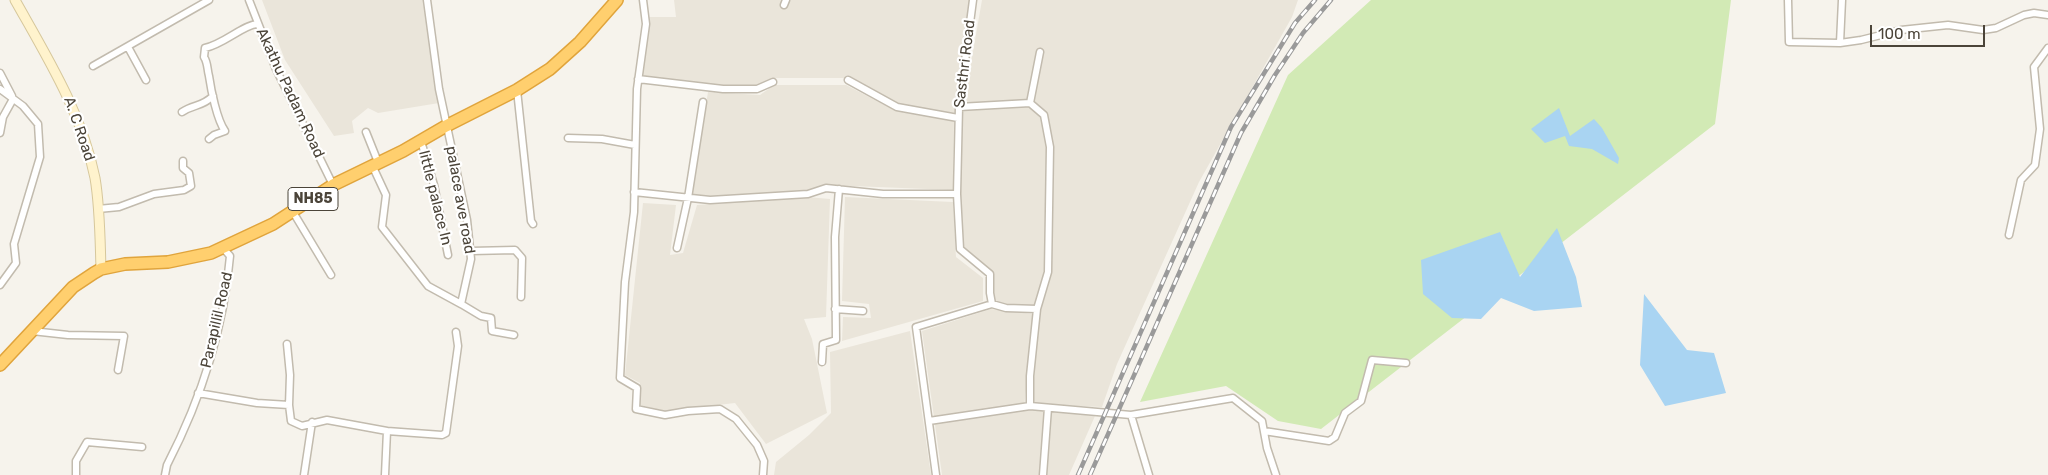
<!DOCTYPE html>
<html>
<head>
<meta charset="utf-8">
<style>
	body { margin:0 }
	#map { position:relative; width:2048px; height:475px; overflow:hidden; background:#f6f3ec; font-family:Rubik,sans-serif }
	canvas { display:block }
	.scale { position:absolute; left:1870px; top:25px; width:115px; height:22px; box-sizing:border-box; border:2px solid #4b4439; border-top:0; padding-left:6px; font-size:15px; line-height:18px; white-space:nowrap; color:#4b4439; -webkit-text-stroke:4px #fff; paint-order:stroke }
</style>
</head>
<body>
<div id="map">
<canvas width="2048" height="475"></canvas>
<div class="scale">100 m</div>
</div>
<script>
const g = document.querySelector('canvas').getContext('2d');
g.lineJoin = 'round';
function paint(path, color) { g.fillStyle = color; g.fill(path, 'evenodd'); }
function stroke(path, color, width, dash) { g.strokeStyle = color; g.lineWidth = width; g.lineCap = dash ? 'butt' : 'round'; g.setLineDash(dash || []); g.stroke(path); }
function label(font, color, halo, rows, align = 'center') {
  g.font = font + ' Rubik,sans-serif'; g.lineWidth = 4.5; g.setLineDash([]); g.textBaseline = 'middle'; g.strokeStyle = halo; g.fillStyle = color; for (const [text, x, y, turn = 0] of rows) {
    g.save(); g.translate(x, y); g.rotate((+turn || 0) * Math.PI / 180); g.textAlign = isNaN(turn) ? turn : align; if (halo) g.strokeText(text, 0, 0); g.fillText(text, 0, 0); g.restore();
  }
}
paint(new Path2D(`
	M262 0H423L439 103 378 113 368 108 352 121 354 133 334 136 285 60Z
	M674 0H971L956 114 898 105 848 78H774L757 86 725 87 641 77 649 25 648 17H676Z
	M982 0H1298L1292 17 1199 182 1117 364 1102 407 1032 404 1039 310 1050 272 1051 147 1045 113 1030 103H964Z
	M774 85H846L896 111 954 120 953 190 826 185 808 192 740 198 691 196 708 92 760 95Z
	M1029 104 1041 115 1048 147 1046 271 1036 308 1007 306 994 302 992 272 962 247 959 194 961 109Z
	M807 197 830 199 826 317 804 319 812 339 827 413 766 444 735 403 665 411 640 405V383L625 375 643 203 676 205 670 255 683 253 697 205Z
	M845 197 953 202 956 257 983 278V301L842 341 843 317 871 318 869 304 842 301Z
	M991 309 1034 314 1024 408 1095 416 1069 475H942L922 331Z
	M910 331 931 475H774L776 462 809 435 831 413 830 352Z`), '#eae5da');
paint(new Path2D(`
	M1371 0H1731L1715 124 1321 429 1278 421 1226 386 1140 402 1288 75Z`), '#d2eab5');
paint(new Path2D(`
	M1559 108 1570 136 1594 119 1602 128 1619 158 1618 164 1592 149 1569 146 1565 136 1545 143 1531 129Z
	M1557 228 1576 277 1582 307 1534 311 1501 298 1481 319 1452 318 1423 294 1421 260 1500 232 1520 277Z
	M1644 294 1687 350 1714 353 1726 393 1665 406 1640 365Z`), '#a9d4f2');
const street = new Path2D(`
	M249 0 276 69 333 185
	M643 0 646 24 637 89 634 212 625 282 620 378 637 388 636 409 665 415 688 411 720 409 736 419 757 445 764 461 763 475
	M1788 0 1789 42 1840 43 1861 40 1901 30 1948 25 1983 30 1996 28 2024 15 2034 13 2048 15
	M784 5 786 0
	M1840 43 1842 0
	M128 47 146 80
	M93 66 209 0
	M0 73 12 96
	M638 79 723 89H757L773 82
	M848 80 897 107 958 118
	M0 89 23 106 38 124 40 157 14 244 16 263 0 285
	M517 90 531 221 533 224
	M1030 103 1040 52
	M959 107 1030 103 1044 115 1050 147 1048 272 1037 309 1030 376V406L1131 415 1233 398 1262 421 1267 448 1276 475
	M182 112C194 104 202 107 213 96
	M366 132 378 162
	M0 133 3 117 13 99
	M568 138 602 139 635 145
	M209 139 214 135 225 131C217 120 211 90 209 76 207 69 208 63 204 57L205 48C224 44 243 25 257 24
	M421 141 434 185 448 255
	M372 165 386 195 382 227 428 286 461 304 471 259 467 220 439 89 427 0
	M634 192 710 200 808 194 826 188 883 194H957L960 249 990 274V293L992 304 1006 308 1037 309
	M957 194 959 107 973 0
	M98 209 119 207 154 194 184 190 191 186 189 173 183 168V161
	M293 212 331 275
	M2009 235 2021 180 2035 165 2040 129 2034 67 2048 48
	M677 248 688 198 703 102
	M471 251 515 250 522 258 521 297
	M461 304 481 316 491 318 492 331 514 335
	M835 309 863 311
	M32 331 68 335 124 336 118 370
	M287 344 290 375 289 405 291 421 302 426 327 420 387 431 385 475
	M822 362 823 344 836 340 835 237 839 189
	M198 393 257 403 289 405
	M1131 415 1149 475
	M929 421 1030 406
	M387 431 442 435 446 433 458 346 456 332
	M1264 431 1329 441 1335 437 1345 413 1361 401 1372 360 1406 363
	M76 475V461L87 442 142 447
	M165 475 167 465C200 401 224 328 230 256L223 248
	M304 475 312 422
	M936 475 916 327 992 304
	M1043 475 1048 408`);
const secondary = new Path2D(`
	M15 0C47 57 82 113 95 178 100 207 100 239 101 269`);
const highway = new Path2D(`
	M0 365 73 287 94 273 101 269 125 264 168 262 211 253 273 224 333 185 403 151 446 126 517 90 550 69 580 42 617 0`);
stroke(street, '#c2bbae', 9);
stroke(secondary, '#d6c79b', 11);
stroke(highway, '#e0a43c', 14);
stroke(street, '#fff', 6);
stroke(secondary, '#fff3cd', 9);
stroke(highway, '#ffcf6e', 11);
const rail = new Path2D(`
	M1078 475 1231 127 1295 23 1315 0
	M1090 475 1241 133 1275 75 1303 33 1331 0`);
stroke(rail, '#9a9a9a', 4.5);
stroke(rail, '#fff', 2.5, [8]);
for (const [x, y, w] of [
	[313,199,50]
]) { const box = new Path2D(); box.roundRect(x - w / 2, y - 11.5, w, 23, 4); g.fillStyle = '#fff'; g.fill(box); stroke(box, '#4b4439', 1); }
label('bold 14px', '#4b4439', null, [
	["NH85",313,199]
]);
label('15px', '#4b4439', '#fff', [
	["Sasthri Road",965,64,-83],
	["Akathu Padam Road",290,93,65],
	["A. C Road",79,129,71],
	["little palace ln",435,198,76],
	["palace ave road",460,200,80],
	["Parapillil Road",217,320,-77]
]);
</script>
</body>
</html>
